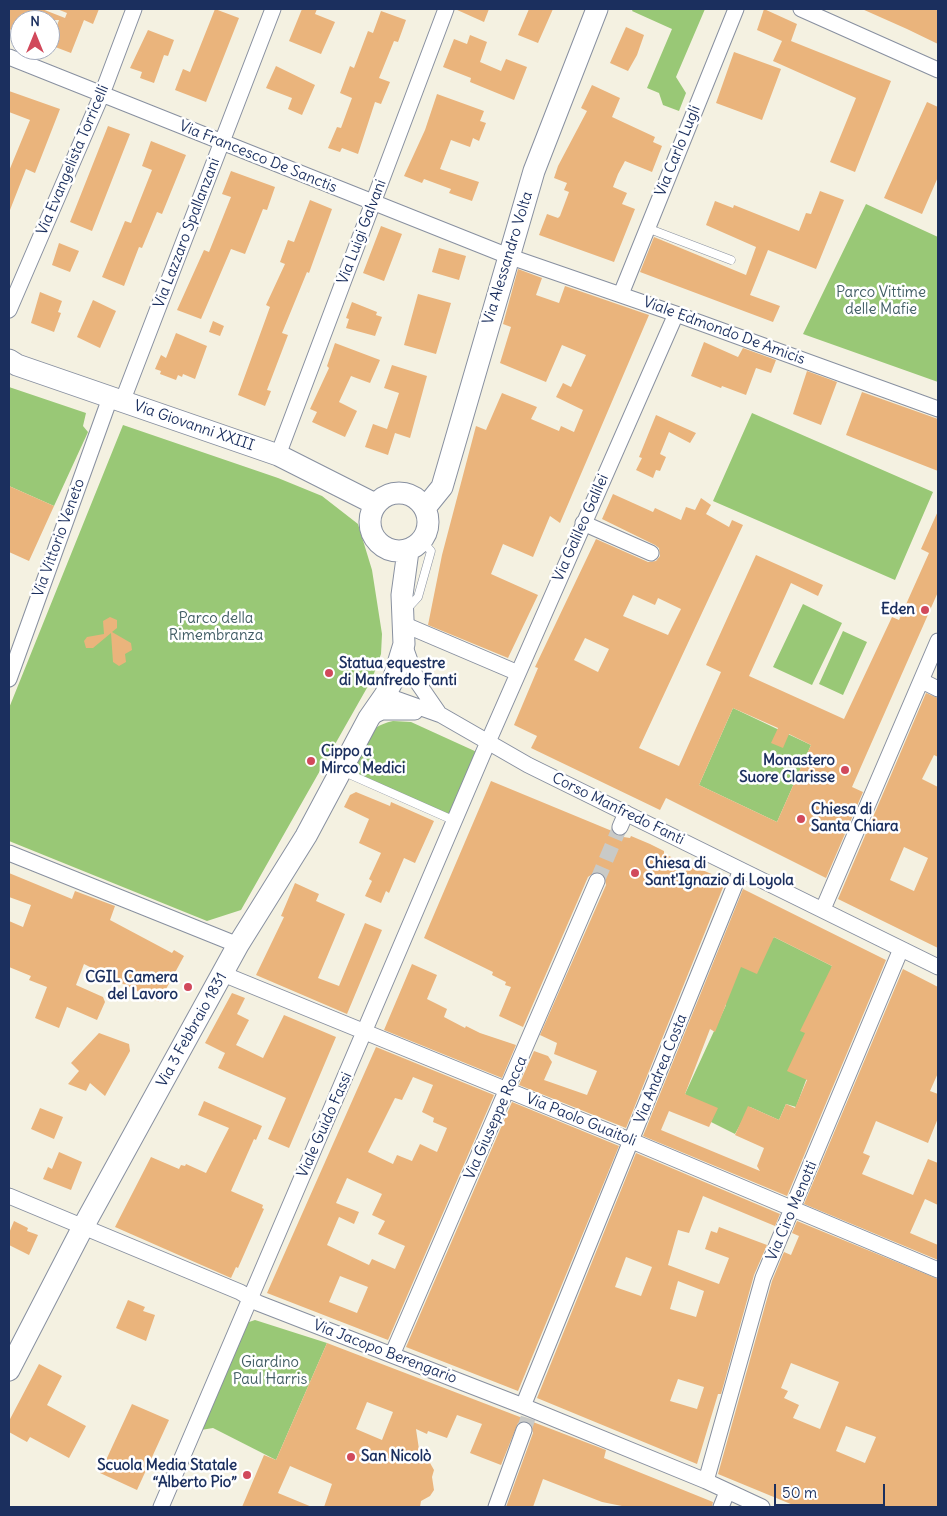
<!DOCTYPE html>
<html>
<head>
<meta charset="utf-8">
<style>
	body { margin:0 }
	#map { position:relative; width:947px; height:1516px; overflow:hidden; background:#f4f1e1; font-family:Delius,sans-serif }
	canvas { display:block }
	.frame { position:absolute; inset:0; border:10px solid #1b2f5e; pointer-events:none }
	.north { position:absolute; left:10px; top:10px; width:50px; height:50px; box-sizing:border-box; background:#fff; border:1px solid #a4acbf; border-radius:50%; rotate:0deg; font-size:14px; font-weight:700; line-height:20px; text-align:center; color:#1b2f5e }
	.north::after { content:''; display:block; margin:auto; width:18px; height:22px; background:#d1495b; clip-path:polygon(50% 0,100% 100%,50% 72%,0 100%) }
	.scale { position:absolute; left:774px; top:1484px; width:111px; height:22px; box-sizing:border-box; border:2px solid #1b2f5e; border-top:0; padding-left:6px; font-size:15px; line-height:18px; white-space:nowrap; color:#1b2f5e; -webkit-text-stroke:4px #fff; paint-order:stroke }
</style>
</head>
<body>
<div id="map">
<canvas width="947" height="1516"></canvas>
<div class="frame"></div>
<div class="north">N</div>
<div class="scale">50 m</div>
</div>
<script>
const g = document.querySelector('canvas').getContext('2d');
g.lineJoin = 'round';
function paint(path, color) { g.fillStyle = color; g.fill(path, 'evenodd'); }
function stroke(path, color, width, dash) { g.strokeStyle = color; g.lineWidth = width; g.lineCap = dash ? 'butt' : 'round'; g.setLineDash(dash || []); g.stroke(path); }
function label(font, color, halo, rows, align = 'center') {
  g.font = font + ' Delius,sans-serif'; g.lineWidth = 5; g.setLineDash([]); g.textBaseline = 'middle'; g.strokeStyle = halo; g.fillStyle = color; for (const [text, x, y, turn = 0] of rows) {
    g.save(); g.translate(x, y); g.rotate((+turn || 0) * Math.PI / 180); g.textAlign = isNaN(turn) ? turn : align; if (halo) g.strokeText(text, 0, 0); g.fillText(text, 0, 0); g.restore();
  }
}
paint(new Path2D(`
	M633 9H705L676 77 686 93 679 111 663 105 659 93 647 88 672 29 632 11Z
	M866 204 938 237V382L803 334Z
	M9 387 86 413 83 426 88 432 54 506 9 486Z
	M752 413 933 492 895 580 713 501Z
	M123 425 278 478 322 496 358 524 372 570 382 634 381 654 372 679 241 910 207 921 9 841V708Z
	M803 604 842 623 812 685 773 667Z
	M843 631 867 642 843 695 819 684Z
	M733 708 811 745 777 822 699 785Z
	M393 721 411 722 479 753 452 817 348 771C361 747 364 727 393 721Z
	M774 937 832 966 821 1040 796 1107 786 1104 779 1120 750 1107 735 1134 711 1122 685 1094 726 1005 721 984Z
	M255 1320 327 1343 276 1460 213 1428 201 1430 245 1326 249 1322Z`), '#99c876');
paint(new Path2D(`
	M9 9H42L65 18 67 13 57 9H99L93 24 84 20 71 53 50 45 59 20H20V33L9 29Z
	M215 9 239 18 206 102 175 90 183 69 190 72Z
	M302 9H317L315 14 335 22 321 54 289 41Z
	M455 9H489L484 22Z
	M529 9H553L538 43 518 35Z
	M764 9 797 24 791 41 891 81 855 172 830 162 856 98 773 61 782 41 757 30Z
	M862 9H938V44L907 29Z
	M381 11 406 20 398 42 394 41 379 78 390 82 381 104 375 102 358 154 342 148 340 152 328 148 337 127 341 128 352 98 340 93 350 66 354 68 368 31 373 33Z
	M626 27 644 35 637 55 628 71 610 63Z
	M148 30 174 40 168 56 164 55 154 83 140 78 142 72 130 68Z
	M470 35 487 42 480 62 501 71 506 59 527 67 514 100 470 82 471 78 443 67 454 39 467 44Z
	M734 52 781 69 762 120 716 103Z
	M276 66 315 85 302 115 288 109 292 98 266 88Z
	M592 85 620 98 612 117 655 137 653 142 662 146 652 172 625 161 618 174 613 187 627 193 622 204 635 209 614 262 539 235 547 214 558 218 560 216 569 192 564 190 567 183 554 178 558 166 587 111 581 108Z
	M9 91 60 109 35 173 26 169 10 210 9 171 30 120 9 112Z
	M437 94 484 111 480 121 486 123 479 141 473 138 470 147 451 140 440 169 479 182 472 201 449 193 451 189 424 179 422 183 404 176 425 130Z
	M927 102 938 107V177L922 214 884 198Z
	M108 126 130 134 92 231 70 222Z
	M151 141 186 155 162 214 157 212 142 248 139 247 124 286 102 277 125 221 131 223 152 170 142 166Z
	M231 171 275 187 267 210 263 209 245 254 231 249 201 319 177 310 204 250 209 252 231 197 222 194Z
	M820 191 844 200 816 269 768 250 750 295 780 306 773 322 640 272 654 237 746 275 756 247 706 225 715 201 733 208 734 205 799 231 806 213 811 214Z
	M310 200 332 209 309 273 307 272 282 333 288 335 267 390 271 391 265 406 238 395 270 307 266 305 285 264 280 262 288 240 294 242Z
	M381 226 402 234 384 281 363 273Z
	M59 243 79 251 70 272 52 265Z
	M439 248 466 256 459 280 432 272Z
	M518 269 542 278 536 295 559 303 565 286 649 315 560 523 550 516 533 557 503 544 491 574 538 595 508 658 428 625 442 555 476 426 486 430 502 393 537 407 531 419 559 431 561 426 574 432 583 410 556 397 563 383 571 387 586 355 562 345 546 382 500 363 511 327 503 324Z
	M40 292 62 301 58 312 61 313 54 332 31 323Z
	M418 294 451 303 436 354 404 345Z
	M93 300 116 311 100 348 77 337Z
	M352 302 377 312 376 315 382 317 375 336 346 328 349 319 346 318Z
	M213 321 224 326 220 336 209 332Z
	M176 333 207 346 195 379 183 374 182 377 178 375 176 380 160 374 161 371 155 369 161 355 166 358Z
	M704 342 738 357 743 348 776 360 771 373 756 368 746 395 722 386 721 388 691 376Z
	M335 343 380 360 370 383 351 376 339 402 357 411 345 437 312 422 317 412 310 409 329 368 327 366Z
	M392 365 427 376 410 438 395 433 388 455 365 447 373 424 387 429 399 393 384 388Z
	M807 371 837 382 821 425 793 414Z
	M862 392 938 419V471L846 435Z
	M656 415 696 433 690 443 669 432 660 454 666 457 660 471 656 470 653 478 636 470 642 458 639 457Z
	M9 486 54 506 29 561 9 552Z
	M613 494 653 512 655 508 681 520 686 507 695 510 701 498 711 505 706 514 729 527 732 520 743 525 639 748 679 766 721 672 706 665 756 555 823 585 818 596 791 583 749 676 844 719 892 617 899 620 929 553 921 549 938 511V592L852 787 863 792 826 878 666 798 660 810 531 748 537 736 514 725 538 668 535 667 596 539 648 562 656 561 660 556 659 548 655 545 602 519ZM633 595 655 605 658 598 681 609 668 635 623 616ZM585 638 609 649 598 672 574 660ZM733 708 778 728 771 743 783 748 789 734 811 745 777 822 699 785Z
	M110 617 117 620V628L112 632 131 643 132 650 125 654 126 662 119 666 113 662 111 633 93 648H86L84 641 87 637 104 634 103 621Z
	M926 693 938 698V757L934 755 922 779 938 787V948L838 899ZM904 847 928 858 914 891 890 880Z
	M491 781 612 831 617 836 630 838 631 836 650 844 664 851V854L726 880 626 1128 519 1085 534 1051 548 1056 552 1062 544 1080 587 1095 597 1071 554 1054 557 1043 540 1035 606 885 604 875 595 872 588 877 523 1027 499 1016 511 987 505 985 506 982 492 975 493 972 424 938Z
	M356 792 390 806 391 802 434 821 415 863 404 858 389 893 386 891 381 903 365 896 372 881 369 879 381 853 359 843 369 819 344 807 350 795Z
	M9 873 72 899 75 891 115 906 110 920 172 953 174 950 184 956 159 1002 84 964 76 985 103 997 105 1002 97 1020 67 1007 59 1028 35 1018 47 987 29 980 31 976 9 967V921L23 927 31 905 9 897Z
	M295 883 319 894 316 901 345 914 318 978 339 986 365 923 382 930 347 1014 256 975 284 917 281 916Z
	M743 889 886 960 787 1196 643 1136ZM774 937 832 966 800 1031 805 1033 787 1071 807 1080 795 1108 786 1104 779 1120 748 1106 735 1135 764 1148 757 1166 760 1171 661 1130 669 1111 709 1127 718 1108 685 1094 710 1029 715 1032 741 967 757 974Z
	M412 964 437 975 427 999 447 1009 444 1017 465 1028 466 1026 480 1033 516 1045 502 1078 384 1030Z
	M903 969 938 987V1073L930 1091 938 1094V1118L928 1143 876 1121 863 1153 870 1156 862 1174 913 1195 928 1159 938 1163V1205L925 1199 910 1233 938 1245V1260L804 1204Z
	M232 993 245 998 237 1014 249 1020 236 1045 263 1058 284 1015 336 1037 289 1148 268 1139 286 1098 218 1068 225 1053 205 1043Z
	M99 1033 129 1044 130 1051 105 1096 90 1083 86 1091 68 1084 79 1071 71 1063Z
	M376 1047 494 1095 388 1340 267 1293ZM413 1077 433 1085 422 1112 434 1118 433 1122 447 1128 437 1152 420 1144 412 1161 397 1155 393 1164 368 1152 395 1098 402 1100ZM347 1178 382 1194 372 1215 385 1221 378 1234 405 1246 395 1269 372 1259 369 1265 327 1245 339 1217 354 1224 359 1212 336 1203ZM340 1276 368 1287 357 1313 329 1302Z
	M204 1101 262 1126 256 1140 254 1139 231 1191 263 1205 262 1208 264 1209 238 1268 236 1267 231 1278 115 1227 151 1157 179 1169 181 1165 185 1166 186 1164 206 1173 229 1128 198 1115Z
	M512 1102 619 1146 518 1391 406 1347Z
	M40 1108 63 1117 54 1139 31 1129Z
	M59 1152 82 1162 71 1190 43 1179 48 1167 52 1169Z
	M636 1153 780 1214 775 1226 703 1196 689 1233 678 1230 668 1265 719 1284 729 1258 705 1249 711 1231 717 1233 719 1227 767 1245 754 1275 721 1394H718L697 1464 537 1398ZM626 1257 652 1267 641 1296 615 1287ZM678 1281 704 1291 696 1317 670 1309ZM678 1379 704 1387 697 1409 670 1401Z
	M14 1221 28 1228 27 1231 38 1235 29 1255 9 1245V1233Z
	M797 1221 938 1279V1507H798L718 1474 772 1281 784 1252 791 1255 799 1236 792 1233ZM791 1363 839 1382 820 1429 793 1418 799 1405 784 1398 788 1391 781 1388ZM846 1426 876 1437 865 1463 836 1451Z
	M128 1300 145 1307 143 1311 155 1315 146 1341 116 1328Z
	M327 1343 606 1450 604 1458 713 1502 712 1507H627L602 1502 543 1479 533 1507H506L533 1433 531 1424 527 1421 518 1423 501 1465 470 1453 482 1424 457 1415 447 1438 428 1431 427 1434 416 1429 420 1456 432 1461 430 1463 434 1470 432 1477 434 1490 430 1496 421 1501 420 1507H324L332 1484 290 1466 278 1493 312 1507H242L264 1455 276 1460ZM367 1402 393 1412 382 1440 356 1429Z
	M39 1364 62 1376 47 1405 86 1426 69 1458 30 1437 27 1442 9 1432V1421Z
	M132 1404 169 1420 137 1490 100 1473Z`), '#eab47c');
stroke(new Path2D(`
	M597 881 620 827
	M524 1430 528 1418`), '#c9cac7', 15, [15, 8]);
const lane = new Path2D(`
	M647 228 731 260
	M407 609 418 597 431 551 422 541
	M342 771 455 821`);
const street = new Path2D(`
	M801 9 938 70
	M9 57 508 256 676 314 938 409
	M621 294 736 9
	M9 310 102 94 134 9
	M122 402 273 9
	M278 455 446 9
	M583 523 651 553
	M403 624 518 673
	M404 644 418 683 438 712
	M9 679 110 398
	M922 681 938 689
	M385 695 441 715 528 765 938 967
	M369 718 382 712H415
	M620 827 626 813
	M9 853 238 945
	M823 909 938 641
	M223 974 632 1141 938 1270
	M9 1196 240 1292 258 1303 523 1406 706 1481 762 1507
	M392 1355 597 881
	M523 1406 741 870
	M706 1481 763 1278 901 949
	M161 1507 488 742 676 314
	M496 1507 524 1430
	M721 1507 727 1492`);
const secondary = new Path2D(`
	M9 360 17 365 278 455 375 504
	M370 522a29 29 0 1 1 58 0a29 29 0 1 1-58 0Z
	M425 508 442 487 534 171 597 9
	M9 1370 83 1227 238 945 306 836 369 718 385 695 393 680 404 644 402 595 408 551`);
stroke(lane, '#8890a0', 9);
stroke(street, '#8890a0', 17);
stroke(secondary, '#8890a0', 23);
stroke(lane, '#fff', 8);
stroke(street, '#fff', 15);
stroke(secondary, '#fff', 21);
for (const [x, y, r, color] of [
	[925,610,5,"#d1495b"],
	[329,673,5,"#d1495b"],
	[311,761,5,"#d1495b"],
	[845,770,5,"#d1495b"],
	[801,819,5,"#d1495b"],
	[635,873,5,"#d1495b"],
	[188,987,5,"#d1495b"],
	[351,1457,5,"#d1495b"],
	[247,1475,5,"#d1495b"]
]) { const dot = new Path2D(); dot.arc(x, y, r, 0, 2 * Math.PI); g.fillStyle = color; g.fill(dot); stroke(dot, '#fff', 2); }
label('15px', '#1b2f5e', '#fff', [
	["Via Carlo Lugli",678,151,-68],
	["Via Francesco De Sanctis",258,157,22],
	["Via Evangelista Torricelli",73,160,-67],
	["Via Luigi Galvani",362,232,-69],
	["Via Lazzaro Spallanzani",187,233,-69],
	["Via Alessandro Volta",508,258,-73],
	["Viale Edmondo De Amicis",724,331,20],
	["Via Giovanni XXIII",194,426,19],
	["Via Galileo Galilei",581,528,-66],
	["Via Vittorio Veneto",59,538,-70],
	["Corso Manfredo Fanti",618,809,26],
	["Via 3 Febbraio 1831",192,1030,-61],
	["Via Andrea Costa",661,1069,-68],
	["Via Giuseppe Rocca",496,1118,-66],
	["Via Paolo Guaitoli",581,1120,22],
	["Viale Guido Fassi",325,1125,-66],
	["Via Ciro Menotti",792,1211,-67],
	["Via Jacopo Berengario",385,1352,21]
]);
label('15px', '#415d65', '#fff', [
	["Parco Vittime",881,293],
	["delle Mafie",881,310],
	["Parco della",216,619],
	["Rimembranza",216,636],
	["Giardino",270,1363],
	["Paul Harris",270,1380]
]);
label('bold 15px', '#1b2f5e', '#fff', [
	["Eden",915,610,"right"],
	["Statua equestre",339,664],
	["di Manfredo Fanti",339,681],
	["Cippo a",321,752],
	["Mirco Medici",321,769],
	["Monastero",835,761,"right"],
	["Suore Clarisse",835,778,"right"],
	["Chiesa di",811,810],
	["Santa Chiara",811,827],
	["Chiesa di",645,864],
	["Sant'Ignazio di Loyola",645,881],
	["CGIL Camera",178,978,"right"],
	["del Lavoro",178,995,"right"],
	["San Nicolò",361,1457],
	["Scuola Media Statale",237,1466,"right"],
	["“Alberto Pio”",237,1483,"right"]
], 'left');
</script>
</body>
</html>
